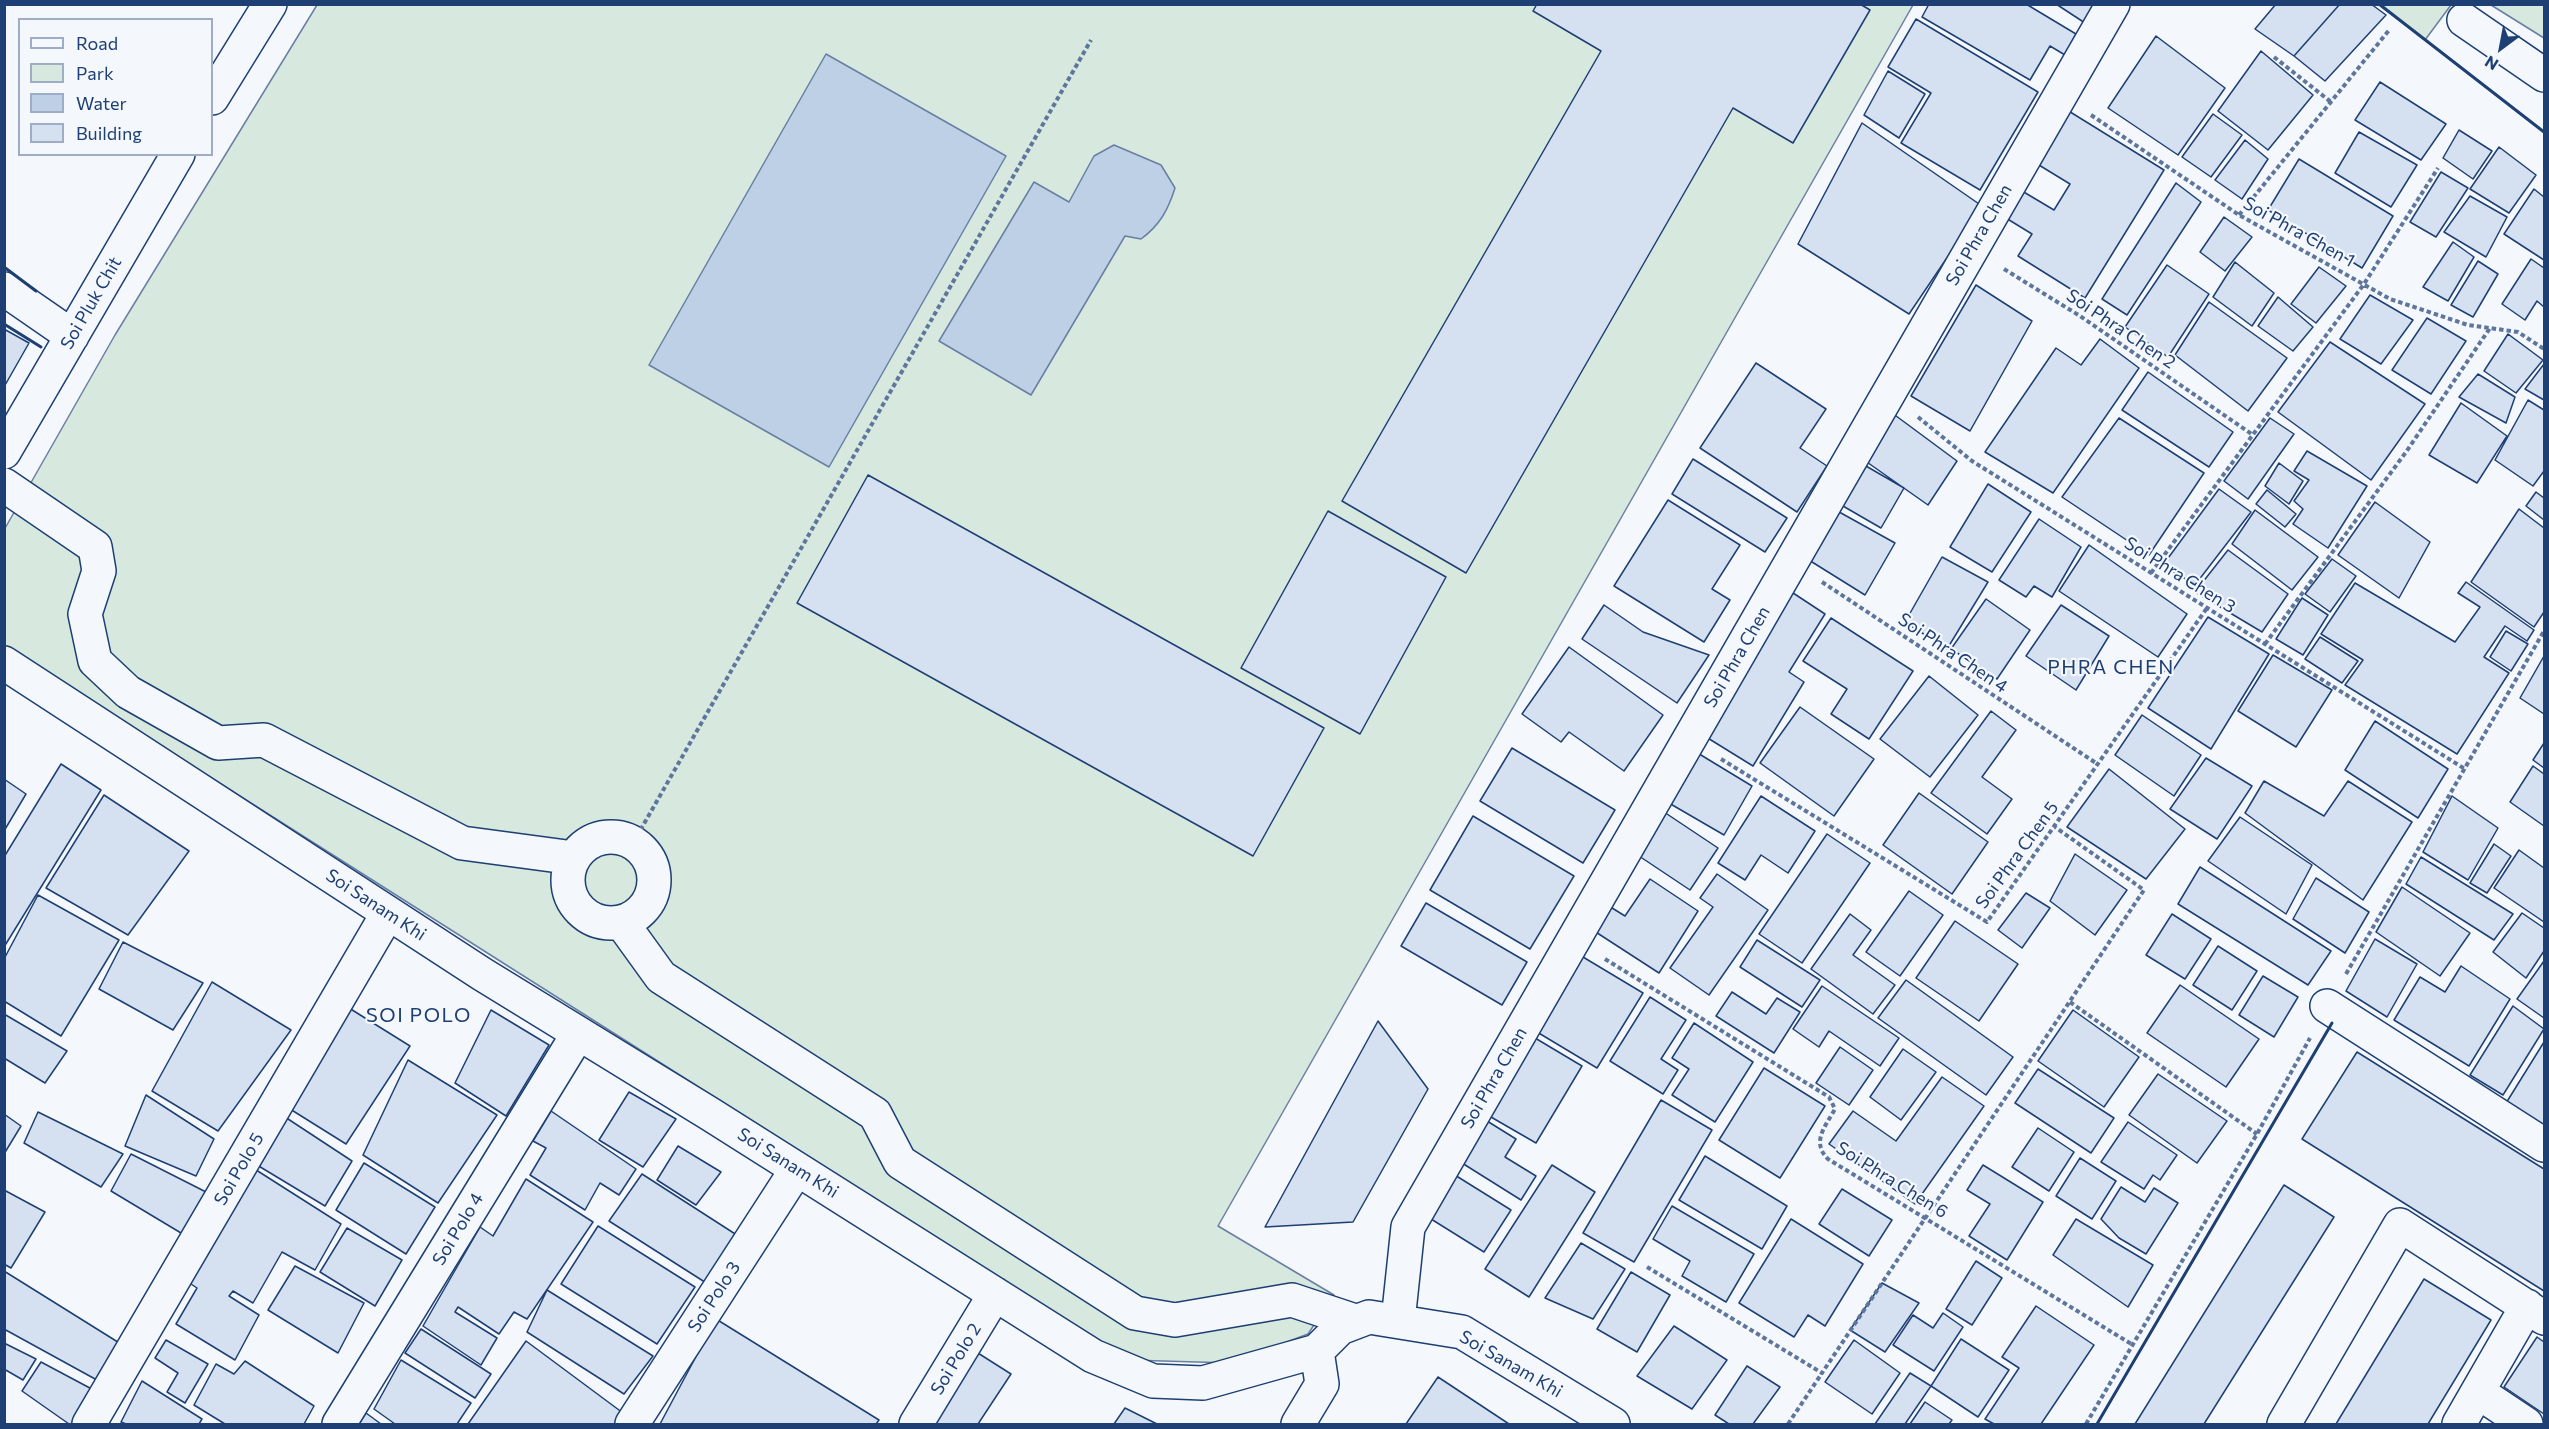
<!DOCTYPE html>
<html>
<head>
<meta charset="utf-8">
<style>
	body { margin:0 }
	#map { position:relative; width:2549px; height:1429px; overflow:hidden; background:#f4f7fb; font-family:Commissioner,sans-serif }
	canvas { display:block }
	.frame { position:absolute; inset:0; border:6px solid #1d3f73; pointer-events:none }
	.legend { position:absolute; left:18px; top:18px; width:195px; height:138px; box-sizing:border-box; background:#f4f7fb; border:2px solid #9eadc5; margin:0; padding:8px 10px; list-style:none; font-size:18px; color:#1d3f73 }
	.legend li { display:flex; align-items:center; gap:12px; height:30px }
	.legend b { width:30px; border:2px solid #9eadc5 }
	.north { position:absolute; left:2471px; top:18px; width:60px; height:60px; -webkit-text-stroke:4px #f4f7fb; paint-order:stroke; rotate:212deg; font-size:16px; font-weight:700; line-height:24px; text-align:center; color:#1d3f73 }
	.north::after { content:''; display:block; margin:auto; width:21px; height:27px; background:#1d3f73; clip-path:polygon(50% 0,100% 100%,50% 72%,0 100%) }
</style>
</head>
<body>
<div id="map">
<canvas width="2549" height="1429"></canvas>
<div class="frame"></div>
<ul class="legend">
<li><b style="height:8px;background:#f4f7fb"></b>Road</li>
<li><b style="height:16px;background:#d7e8df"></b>Park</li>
<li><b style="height:16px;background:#bed0e5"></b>Water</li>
<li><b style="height:16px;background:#d5e0f0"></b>Building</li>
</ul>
<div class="north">N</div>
</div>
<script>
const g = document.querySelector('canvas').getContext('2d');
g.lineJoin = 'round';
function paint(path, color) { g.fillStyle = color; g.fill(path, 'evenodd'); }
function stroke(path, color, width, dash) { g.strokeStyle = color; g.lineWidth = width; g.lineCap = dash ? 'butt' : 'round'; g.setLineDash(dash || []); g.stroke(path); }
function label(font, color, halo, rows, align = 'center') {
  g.font = font + ' Commissioner,sans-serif'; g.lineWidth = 4.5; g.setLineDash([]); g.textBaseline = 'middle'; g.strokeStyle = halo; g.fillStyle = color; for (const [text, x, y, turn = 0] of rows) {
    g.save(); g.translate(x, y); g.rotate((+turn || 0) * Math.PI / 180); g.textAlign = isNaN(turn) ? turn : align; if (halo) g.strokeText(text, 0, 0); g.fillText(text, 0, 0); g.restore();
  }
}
const green = new Path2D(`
	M317 5H1913L1218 1226 1334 1295 1308 1334 1231 1363 1129 1360 5 647 4 530 115 335Z
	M2379 5H2451L2425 40Z
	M2491 5H2544V38Z`);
paint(green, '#d7e8df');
stroke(green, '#687fa3', 1.5);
const water = new Path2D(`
	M826 54 1006 156 829 467 649 365Z
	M1114 145 1161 165 1175 188C1168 210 1160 225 1141 239L1125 236 1031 395 939 341 1034 182 1069 202 1094 156Z`);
paint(water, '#bed0e5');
stroke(water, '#687fa3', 1.5);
const building = new Path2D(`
	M1537 4H1860L1870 10 1793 143 1733 108 1466 573 1342 501 1601 51 1533 11Z
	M1929 4H2026L2076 34 2065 55 2050 46 2030 80 1922 17Z
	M2056 4H2097L2085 23Z
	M2276 4H2340L2294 56 2255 29Z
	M2340 4H2371L2386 15 2325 81 2294 56Z
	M1916 19 2038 92 1980 190 1901 143 1931 93 1888 67Z
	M2156 36 2225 88 2178 155 2108 108Z
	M2261 51 2313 95 2268 150 2218 111Z
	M1888 71 1925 94 1899 138 1864 115Z
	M2380 82 2446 124 2421 160 2355 120Z
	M2067 110 2164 170 2085 298 2018 256 2032 234 2001 215 2017 188 2054 210 2070 184 2034 162Z
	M2213 114 2242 135 2211 177 2182 157Z
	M1862 123 1982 206 1909 314 1798 244Z
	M2459 130 2492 151 2473 179 2443 158Z
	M2359 132 2417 165 2391 207 2335 173Z
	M2245 140 2268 159 2242 199 2215 180Z
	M2499 147 2536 175 2509 213 2470 189Z
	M2299 159 2393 216 2362 268 2268 210Z
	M2441 172 2468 188 2436 237 2410 222Z
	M2176 183 2201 202 2127 315 2102 299Z
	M2534 189 2544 197V260L2504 234Z
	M2470 196 2507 217 2486 257 2444 232Z
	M2224 217 2252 237 2225 271 2200 252Z
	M2453 242 2474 257 2448 301 2423 287Z
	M2531 259 2544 268V307L2537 301 2525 320 2502 304Z
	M2478 261 2498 274 2473 317 2451 305Z
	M2235 262 2274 293 2252 326 2213 297Z
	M2167 265 2209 294 2168 357 2125 327Z
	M2319 267 2346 286 2316 323 2291 304Z
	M1976 285 2032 321 1970 431 1911 396Z
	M2370 295 2413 320 2381 364 2340 339Z
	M2278 297 2313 327 2293 351 2258 326Z
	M2209 302 2287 358 2248 411 2175 355Z
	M2427 318 2466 341 2431 394 2392 370Z
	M4 329 29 343 4 387Z
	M2508 334 2543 360 2516 393 2484 371Z
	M2100 339 2139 368 2053 493 1985 452 2056 348 2081 365Z
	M2330 342 2425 404 2371 480 2278 412Z
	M1756 363 1826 409 1800 448 1827 466 1797 512 1700 448Z
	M2544 364V400L2525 389Z
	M2148 372 2233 432 2209 467 2122 410Z
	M2478 374 2515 397 2506 423 2459 397Z
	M2528 400 2544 410V471L2533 486 2495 460Z
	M2461 403 2507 436 2477 483 2429 455Z
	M1884 407 1957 461 1928 505 1854 453Z
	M2119 418 2204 473 2149 555 2062 497Z
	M2270 418 2294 434 2248 499 2224 481Z
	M2307 451 2367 486 2328 548 2293 524 2303 509 2294 501 2309 480 2294 471Z
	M1693 459 1787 518 1765 552 1672 494Z
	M1859 462 1904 488 1881 528 1836 502Z
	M2279 463 2303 481 2289 504 2265 486Z
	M868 475 1324 728 1253 856 797 603Z
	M1988 484 2031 512 1992 572 1950 547Z
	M2219 489 2251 512 2195 585 2163 565Z
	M2267 490 2296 514 2285 527 2256 504Z
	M2536 492 2544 498V520L2526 506Z
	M1668 500 1740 545 1712 589 1730 600 1704 642 1614 586Z
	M2375 502 2430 542 2399 598 2338 555Z
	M1832 508 1895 543 1865 595 1804 557Z
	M2519 509 2544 528V612L2534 627 2471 582Z
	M2255 510 2318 557 2292 590 2232 544Z
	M1328 511 1446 577 1360 734 1241 668Z
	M2039 519 2081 547 2052 597 2034 586 2026 597 1999 580Z
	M2089 545 2187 614 2158 657 2059 591Z
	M2228 550 2288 594 2262 632 2195 592Z
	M1942 557 1988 582 1947 649 1905 622Z
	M2332 559 2356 576 2330 612 2305 594Z
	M2466 582 2534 630 2527 641 2505 626 2484 657 2509 673 2457 754 2345 685 2363 660 2321 634 2355 583 2455 642 2480 607 2458 593Z
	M1787 589 1825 614 1789 672 1804 682 1753 766 1698 732Z
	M2302 598 2328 615 2303 655 2276 639Z
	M1986 599 2030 630 1997 679 1951 649Z
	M1604 605 1643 632 1709 655 1677 703 1582 639Z
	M2061 605 2109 636 2076 690 2026 656Z
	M2208 617 2269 654 2211 749 2148 708Z
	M1831 618 1913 671 1869 739 1831 714 1847 689 1803 661Z
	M2506 631 2528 644 2511 671 2490 657Z
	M2320 637 2358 661 2342 683 2305 659Z
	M1569 647 1663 715 1624 771 1569 732 1561 742 1522 714Z
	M2273 655 2332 690 2296 747 2238 711Z
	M2544 656V714L2520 698Z
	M1929 676 1978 715 1930 777 1880 739Z
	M1800 707 1874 759 1834 816 1760 763Z
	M1991 711 2016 730 1982 777 2012 799 1987 834 1931 793Z
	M2142 715 2201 755 2174 796 2115 755Z
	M2375 721 2448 769 2418 818 2345 770Z
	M2544 743V768L2533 760Z
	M1512 748 1615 810 1583 863 1480 801Z
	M1691 749 1752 786 1724 835 1662 799Z
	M2206 758 2252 786 2217 839 2170 809Z
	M61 764 101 790 4 947V857Z
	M2533 766 2544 774V826L2510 802Z
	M2109 769 2185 829 2146 879 2067 827Z
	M4 779 26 794 4 831Z
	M2264 781 2324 816 2348 781 2412 822 2363 900 2245 813Z
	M1919 793 1988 842 1952 894 1883 845Z
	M104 795 189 851 128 935 46 888Z
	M1761 796 1815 831 1788 873 1761 855 1745 880 1718 863Z
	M2452 796 2498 828 2468 880 2423 852Z
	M1658 808 1718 848 1690 890 1630 850Z
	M1473 816 1574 876 1530 949 1430 890Z
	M2240 817 2312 865 2286 914 2208 861Z
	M1827 834 1870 863 1802 963 1759 934Z
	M2494 844 2511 856 2487 893 2470 883Z
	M2519 850 2544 868V922L2494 888Z
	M2075 854 2127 890 2095 935 2050 901Z
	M2421 857 2513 914 2494 940 2406 884Z
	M2200 867 2331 951 2308 985 2178 904Z
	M1717 874 1768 910 1709 995 1670 968 1713 907 1700 898Z
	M2316 878 2369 912 2345 953 2293 919Z
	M1650 879 1698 911 1659 973 1588 927 1604 903 1625 916Z
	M2402 887 2470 933 2440 976 2376 932Z
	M1909 891 1943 915 1900 976 1866 952Z
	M2026 893 2050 908 2022 948 1998 930Z
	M38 895 119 940 61 1036 4 1001V959Z
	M1426 903 1527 962 1502 1005 1401 946Z
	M2522 913 2544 928V951L2526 978 2493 952Z
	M1850 914 1871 930 1853 955 1895 985 1873 1014 1811 969Z
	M2172 914 2211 939 2185 979 2146 955Z
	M1955 921 2018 964 1979 1021 1916 978Z
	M2375 939 2417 964 2387 1017 2346 991Z
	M1757 940 1820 980 1802 1007 1740 967Z
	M123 942 203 983 173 1030 99 989Z
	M2218 946 2257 971 2232 1010 2193 985Z
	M1578 954 1643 993 1597 1068 1532 1029Z
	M2544 961V1018L2517 999Z
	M2461 966 2510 999 2469 1066 2394 1020 2420 977 2445 992Z
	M2263 976 2298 997 2274 1037 2239 1015Z
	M1906 980 2013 1057 1986 1095 1878 1018Z
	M212 982 291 1030 218 1131 152 1091Z
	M2180 985 2259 1039 2226 1087 2147 1033Z
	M1822 986 1899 1038 1880 1066 1829 1031 1819 1047 1793 1029Z
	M1732 992 1766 1014 1777 998 1800 1012 1774 1053 1716 1016Z
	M1650 997 1686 1020 1661 1059 1678 1070 1663 1094 1610 1061Z
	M2513 1006 2544 1029 2503 1095 2470 1075Z
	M349 1008 410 1046 346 1144 290 1109Z
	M491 1010 549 1045 506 1116 455 1083Z
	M2073 1010 2139 1057 2104 1107 2038 1061Z
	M4 1014 67 1051 45 1083 4 1058Z
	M1378 1021 1428 1089 1353 1222 1265 1227Z
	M1694 1023 1753 1062 1715 1122 1672 1095 1689 1069 1672 1058Z
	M1530 1035 1582 1066 1536 1143 1484 1113Z
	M2544 1042V1134L2503 1108Z
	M1840 1047 1873 1070 1849 1105 1816 1083Z
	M1903 1049 1936 1072 1901 1120 1870 1097Z
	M2357 1052 2544 1169V1291L2302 1139Z
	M408 1060 497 1115 438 1203 363 1155Z
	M1764 1068 1825 1106 1780 1178 1719 1140Z
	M2038 1069 2114 1118 2091 1153 2015 1103Z
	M2158 1074 2227 1121 2197 1163 2129 1115Z
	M1942 1077 1984 1106 1915 1204 1829 1144 1853 1111 1896 1141Z
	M629 1092 676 1119 643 1167 599 1140Z
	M146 1095 214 1139 196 1176 125 1146Z
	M1661 1100 1712 1130 1634 1262 1583 1233Z
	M551 1111 636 1169 619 1195 600 1183 585 1210 530 1175 546 1148 533 1141Z
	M38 1112 123 1154 101 1187 24 1143Z
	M4 1114 21 1126 4 1154Z
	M1479 1116 1516 1139 1505 1157 1536 1176 1521 1200 1454 1158Z
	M285 1117 352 1161 325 1206 257 1165Z
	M2128 1122 2177 1155 2160 1180 2153 1175 2144 1189 2101 1162Z
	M2038 1128 2074 1152 2049 1191 2012 1167Z
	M678 1146 721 1172 696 1205 657 1180Z
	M131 1154 210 1194 186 1236 111 1191Z
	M1705 1156 1787 1206 1762 1249 1679 1200Z
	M2080 1158 2116 1181 2092 1219 2056 1196Z
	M364 1163 435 1207 406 1254 336 1210Z
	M1552 1165 1595 1192 1529 1297 1485 1269Z
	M1983 1165 2043 1202 2007 1260 1969 1236 1990 1204 1967 1190Z
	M253 1168 341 1224 315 1270 282 1252 253 1303 233 1291 229 1296 259 1315 235 1360 176 1324 197 1288 185 1280Z
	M1450 1172 1511 1210 1484 1252 1423 1214Z
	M642 1174 743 1239 711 1286 609 1221Z
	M526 1179 593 1222 527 1319 514 1312 499 1334 458 1307 455 1312 497 1338 481 1365 423 1326 480 1227 493 1236Z
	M2284 1185 2334 1217 2204 1424H2135Z
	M2121 1187 2145 1202 2154 1188 2178 1203 2146 1254 2119 1238 2101 1219Z
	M1842 1189 1892 1220 1869 1256 1819 1224Z
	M4 1190 45 1212 11 1268 4 1264Z
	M1672 1206 1754 1254 1726 1302 1682 1276 1690 1261 1653 1239Z
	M1791 1219 1863 1264 1825 1326 1808 1315 1794 1337 1739 1303Z
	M2076 1219 2153 1265 2128 1307 2053 1255Z
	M598 1226 695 1287 657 1344 561 1284Z
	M347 1228 402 1260 375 1306 320 1272Z
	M1581 1243 1625 1269 1593 1319 1545 1298Z
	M1976 1261 2002 1278 1972 1325 1946 1309Z
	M295 1266 364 1303 338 1353 268 1310Z
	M4 1271 129 1349 106 1385 4 1329Z
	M1631 1272 1670 1295 1637 1352 1597 1329Z
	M2424 1279 2491 1320 2428 1424H2336Z
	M1882 1283 1919 1303 1885 1352 1850 1330Z
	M547 1290 653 1356 624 1394 527 1332Z
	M2036 1306 2094 1345 2041 1424H1994L1985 1419 2019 1368 2002 1357Z
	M1943 1313 1963 1327 1934 1371 1893 1345 1913 1315 1933 1328Z
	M716 1319 879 1420 876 1424H660Z
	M1674 1326 1727 1360 1692 1409 1637 1376Z
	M421 1329 491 1374 475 1398 405 1353Z
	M2537 1337 2544 1342V1414L2504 1387Z
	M1961 1339 2009 1370 1978 1417 1931 1386Z
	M166 1340 208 1364 185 1403 167 1392 178 1373 155 1358Z
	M1854 1340 1900 1373 1872 1414 1825 1382Z
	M526 1341 623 1413 615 1424H468Z
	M4 1343 36 1359 23 1380 4 1369Z
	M970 1348 1011 1374 978 1424H924Z
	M401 1360 471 1403 457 1424H395L374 1409Z
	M245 1361 314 1406 304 1424H225L194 1405 216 1364 234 1374Z
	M41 1362 103 1395 86 1424H69L22 1391Z
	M1747 1366 1780 1387 1753 1424H1729L1715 1415Z
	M1910 1373 1931 1386 1905 1424H1875Z
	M1438 1377 1509 1424H1406Z
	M142 1381 202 1419 199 1424H126L121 1422Z
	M1925 1402 1952 1420 1949 1424H1910Z
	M1125 1408 1157 1424H1114Z
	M366 1413 381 1424H359Z`);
paint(building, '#d5e0f0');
stroke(building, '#1d3f73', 1.5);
const minor = new Path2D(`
	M2464 20 2544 75
	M212 98 270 4
	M4 289 72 336
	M4 452 178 154
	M4 485 95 547 99 571 85 614 95 661 128 692 218 743 264 740 462 843 574 858
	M4 663 482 974 710 1114 1093 1356 1153 1381 1203 1383 1317 1351 1340 1328 1369 1317 1462 1332 1613 1424
	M568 880a43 43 0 1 1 86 0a43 43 0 1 1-86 0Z
	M622 923 661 977 875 1114 900 1162 1135 1313 1175 1320 1292 1300 1355 1321
	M2327 1006 2544 1145
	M1398 1321 1408 1227 2113 4
	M2478 1392 2526 1424
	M89 1424 388 913
	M339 1424 578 1034
	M632 1424 797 1169
	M916 1424 995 1294
	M1298 1424 1322 1384 1317 1351
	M2284 1424 2400 1225 2544 1318
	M2459 1424 2527 1306`);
stroke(minor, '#1d3f73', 36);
stroke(new Path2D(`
	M2274 57 2331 102
	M2091 115 2239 215 2390 299 2468 325 2518 332 2544 349
	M2239 215 2390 29
	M2004 269 2080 316 2253 435
	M1918 417 1972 461 2465 769
	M2151 573 2364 284 2438 168
	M1822 582 2099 765
	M2265 644 2406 452 2490 328
	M1721 759 1987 922 2207 608
	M633 843 1091 40
	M1605 959 1829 1097 1835 1109C1825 1127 1811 1142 1828 1159L2133 1345
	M2346 974 2544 631
	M2070 1002 2257 1134
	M1647 1267 1822 1373 2144 890 2055 827
	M1788 1424 1822 1373
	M2086 1424 2257 1134 2310 1038`), '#5e769c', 4, [4.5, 3]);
stroke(minor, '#f4f7fb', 33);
stroke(new Path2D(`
	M2379 4 2544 132
	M4 267 36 291
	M4 324 41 347
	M2097 1424 2332 1023`), '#1d3f73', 3);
label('18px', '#1d3f73', '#f4f7fb', [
	["Soi Phra Chen 1",2299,232,29],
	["Soi Phra Chen",1979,235,-60],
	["Soi Pluk Chit",91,303,-60],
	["Soi Phra Chen 2",2121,329,34],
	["Soi Phra Chen 3",2180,575,32],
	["Soi Phra Chen 4",1953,653,34],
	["Soi Phra Chen",1737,657,-60],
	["Soi Phra Chen 5",2017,855,-54],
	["Soi Sanam Khi",376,905,33],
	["Soi Phra Chen",1494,1078,-60],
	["Soi Sanam Khi",788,1163,32],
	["Soi Polo 5",239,1169,-60],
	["Soi Phra Chen 6",1892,1180,32],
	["Soi Polo 4",458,1229,-59],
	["Soi Polo 3",714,1297,-57],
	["Soi Polo 2",956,1359,-59],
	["Soi Sanam Khi",1511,1364,30]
]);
g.letterSpacing = '1.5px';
label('20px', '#1d3f73', '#f4f7fb', [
	["PHRA CHEN",2111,667],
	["SOI POLO",419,1015]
]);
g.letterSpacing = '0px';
</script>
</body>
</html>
